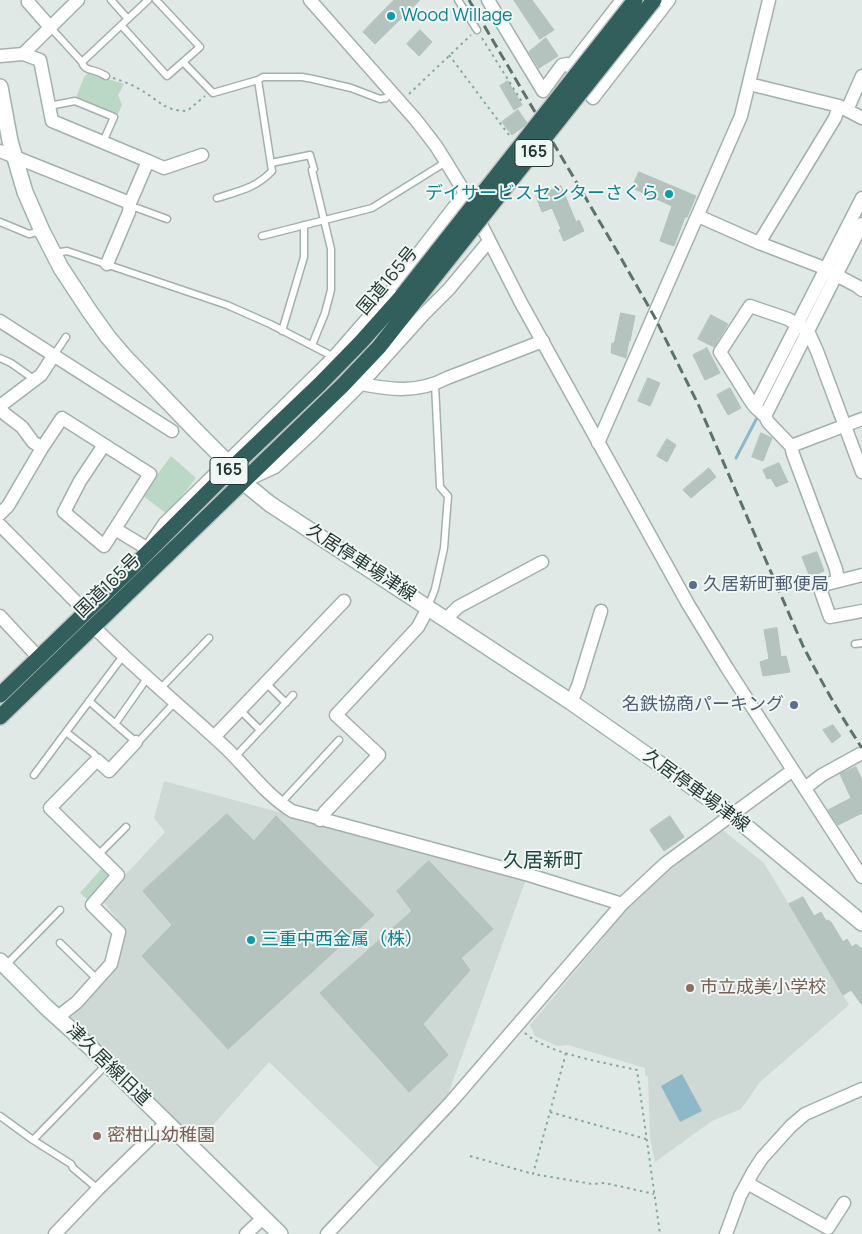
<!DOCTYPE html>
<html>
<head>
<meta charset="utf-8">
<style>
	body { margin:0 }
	canvas { display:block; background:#e0e9e6 }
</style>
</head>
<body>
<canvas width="862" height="1234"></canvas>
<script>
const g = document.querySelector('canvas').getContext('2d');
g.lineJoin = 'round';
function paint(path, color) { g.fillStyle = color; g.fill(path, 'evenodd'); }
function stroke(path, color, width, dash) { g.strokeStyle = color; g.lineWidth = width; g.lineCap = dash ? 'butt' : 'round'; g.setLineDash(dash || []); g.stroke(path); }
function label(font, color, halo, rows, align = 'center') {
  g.font = font + ' Manrope,"Noto Sans JP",sans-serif'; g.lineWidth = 4; g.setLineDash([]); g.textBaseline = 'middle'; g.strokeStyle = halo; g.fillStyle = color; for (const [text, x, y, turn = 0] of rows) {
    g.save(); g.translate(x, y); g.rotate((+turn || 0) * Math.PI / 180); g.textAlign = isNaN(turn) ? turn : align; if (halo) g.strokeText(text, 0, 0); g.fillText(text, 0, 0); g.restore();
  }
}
paint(new Path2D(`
	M164 781 526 879 446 1100 380 1169 269 1062 197 1143 71 1017 118 967 124 928 102 900 165 832 154 818Z
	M720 828 764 863 849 1005 760 1082 741 1109 712 1121 655 1162 650 1138 648 1077 645 1075V1068L568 1045 557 1046 535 1036 530 1025 604 937 601 935 641 893 671 865Z`), '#ced8d5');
paint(new Path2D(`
	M88 73 124 84 118 95 122 105 117 116 76 98 84 77Z
	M171 456 196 478 167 514 142 495Z
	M103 867 108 872V878L88 900 80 893Z`), '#bbd7c6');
paint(new Path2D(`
	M682 1074 702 1111 680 1122 661 1086Z`), '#8eb8c7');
stroke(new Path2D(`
	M762 408 785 362
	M736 458 759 414`), '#8eb8c7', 3);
const building = new Path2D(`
	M394 0H420L375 44 363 32Z
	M514 0H532L554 30 540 39Z
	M420 30 432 42 419 56 407 44Z
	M546 38 558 56 539 68 529 52Z
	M508 81 522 105 514 110 500 86Z
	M518 110 527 123 524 126 512 135 502 122Z
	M639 172 696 196 687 217H685L674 246 660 241 672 206 632 188Z
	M561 186 576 222 579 220 584 231 564 241 559 230 561 229 552 208 542 212 536 196Z
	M621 313 635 316 630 341 629 340 626 358 611 353 612 343H614Z
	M711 315 728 324 714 347 698 339Z
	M707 348 720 373 705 380 693 355Z
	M648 378 660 383 650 406 638 401Z
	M730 388 741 408 728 415 717 395Z
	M761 433 772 438 763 461 752 457Z
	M667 439 676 445 667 462 657 456Z
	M779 463 788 482 776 487 771 478 767 479 763 470Z
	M709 468 716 477 691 498 683 490Z
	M817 552 824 571 810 577 802 557Z
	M777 628 781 657 786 656 790 672 763 676 760 662 769 659 764 630Z
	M833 725 841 736 832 743 823 730Z
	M856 767 862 780V813L838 825 828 810 851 798 840 774Z
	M227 814 254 841 276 816 374 915 228 1049 142 956 172 925 143 891Z
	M670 816 684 837 664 851 650 830Z
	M429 861 493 929 461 958 470 970 423 1024 448 1055 409 1092 320 993 412 911 397 891Z
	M803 897 814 916 821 912 826 921 829 920 830 922H831L843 942 847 939 852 947 856 944 862 949V1005L851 990 843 995 789 904Z`);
paint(building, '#b5c3bf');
stroke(building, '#b3c1bd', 1);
const lane = new Path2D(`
	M111 0 128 19
	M458 0 477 30
	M121 25 167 76 200 47 156 0
	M50 27 82 62 148 0
	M82 62C84 69 88 69 95 71 99 72 102 74 106 76
	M183 62 213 93 258 80 272 171C256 188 239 191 217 198
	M258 80 263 77H302L313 79 351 88 380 99 386 98
	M49 106 75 101 114 117 103 142
	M271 163 310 155 314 169 312 170 331 249V290L325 313 312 345
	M130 208H137L167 219
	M0 222 29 234 42 231
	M262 236 372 208 446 162
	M54 253 67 251 227 305 270 324 334 357
	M282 331 304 257V225
	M54 355 66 337
	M0 358 11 363 35 380
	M428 607 435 589 444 548 448 496 440 487 435 384
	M855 644 862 643
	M266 683 286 703
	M161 688 209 638
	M89 701 136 742 140 740 175 702
	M240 710 260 730
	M115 724 148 677
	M235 757 293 695
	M97 760 94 754 66 732 123 656
	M34 775 66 732
	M280 804 339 740
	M98 855 126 827
	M60 943 97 979
	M6 965 60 910
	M0 1116 33 1140 71 1164 73 1168 98 1189
	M33 1140 107 1064`);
const street = new Path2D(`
	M29 0 28 2 50 27
	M310 0 416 120 436 146 446 162 465 193 520 301 688 604 727 668 862 877
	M488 0 543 91 562 65 567 64 570 67 622 0
	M23 54 40 60 52 121 148 161 130 203
	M0 56 23 54 78 0
	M579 79 593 98 669 0
	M749 84 839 106 862 118
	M847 110 862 76
	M0 151 130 203 129 212 107 264
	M148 161 164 168 202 155
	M698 216 759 243 819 266 857 286 862 290
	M862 224 765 416 768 422 791 446 862 419
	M759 243 835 118 839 106
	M0 321 172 431
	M361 384C391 390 419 393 447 378L543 341
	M0 406 41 375 54 355
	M755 407 862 198
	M0 408 5 414 22 427 33 442 42 448
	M765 416 755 407 750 400 720 352 750 306 788 319 808 331 817 351 862 472
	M598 443 741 116 769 0
	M791 446 793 454 836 569 838 581
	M249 479 275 467 312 433 361 384 423 315 449 289 489 241
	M0 514 8 506 42 448 62 418 150 474 104 546 64 512 80 481 104 445
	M0 525 86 612
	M115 529 148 549
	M152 542 165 523 334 357 402 279 418 254 465 193
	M862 575 819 586 830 617 862 611
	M0 616 39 658
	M445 620 458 607 542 562
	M93 626C135 669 182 707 226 748 248 769 265 794 292 811L529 875 622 904
	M571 702 578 686 601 611
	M214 737 344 601
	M805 788 822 775 860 754H862
	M320 820 324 813 379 755 336 715 418 627 428 608
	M58 1017 77 1002 111 964 119 932 92 905 118 875 50 808 97 760 109 771 136 742
	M747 1183 828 1228 844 1203
	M55 1234 98 1189 167 1122
	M246 1234 263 1218
	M327 1234 451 1102 622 904 666 863 793 770
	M726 1234 740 1196 753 1172 762 1158 791 1126 805 1114 862 1089`);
const secondary = new Path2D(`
	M0 87 10 141 25 192 42 231 61 268 90 312 108 337 125 357 197 432 227 462 243 482 270 504 571 702 731 814 862 923
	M0 961 46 1007 90 1047 280 1234`);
const highway = new Path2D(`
	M0 695 141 559 232 468 319 385 361 342 402 296
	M0 717 343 385 379 347 412 305`);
stroke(lane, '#a4b0ad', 9);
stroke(street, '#a4b0ad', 15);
stroke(secondary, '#a0b3ae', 18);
stroke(highway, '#bdc3c2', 18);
stroke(new Path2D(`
	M482 38 522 102
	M449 55 509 135
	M113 78C122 81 131 84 139 89 158 99 163 111 187 111L205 96
	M409 94 471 35
	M525 1033C547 1054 607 1063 637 1070L660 1234
	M566 1053 533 1174 592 1184 605 1183 654 1194
	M550 1112 646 1139
	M470 1156 533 1174`), '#84a8a1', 2, [2.5, 4]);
stroke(lane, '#fff', 6);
stroke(street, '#fff', 12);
stroke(secondary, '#fff', 15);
stroke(highway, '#325f5b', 15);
stroke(new Path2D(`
	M469 0 614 246 654 316 699 406 803 646C821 681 840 715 862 748`), '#5d726f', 3, [10, 5]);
const highwayBridge = new Path2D(`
	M402 296 635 0
	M412 305 654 0`);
stroke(highwayBridge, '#bdc3c2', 18, []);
stroke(highwayBridge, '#325f5b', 15);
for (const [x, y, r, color] of [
	[391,16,5,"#0f9aa8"],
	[669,194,5,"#0f9aa8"],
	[693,585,5,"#5c6f8a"],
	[794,705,5,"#5c6f8a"],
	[251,940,5,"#0f9aa8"],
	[690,988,5,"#8d6e63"],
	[97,1136,5,"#8d6e63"]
]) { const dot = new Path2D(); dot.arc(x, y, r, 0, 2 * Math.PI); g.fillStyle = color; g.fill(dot); stroke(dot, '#f0f6f3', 2); }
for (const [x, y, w] of [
	[534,153,38],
	[229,471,38]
]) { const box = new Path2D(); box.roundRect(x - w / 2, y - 13.5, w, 27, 4); g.fillStyle = '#f0f6f3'; g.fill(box); stroke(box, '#233734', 1); }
label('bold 16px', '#233734', null, [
	["165",534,153],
	["165",229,471]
]);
label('18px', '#0d838f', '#f0f6f3', [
	["Wood Willage",401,16],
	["デイサービスセンターさくら",659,194,"right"],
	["三重中西金属（株）",261,940]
], 'left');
label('18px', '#233734', '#f0f6f3', [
	["国道165号",388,281,-50],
	["久居停車場津線",361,563,33],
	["国道165号",108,586,-44],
	["久居停車場津線",696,791,36],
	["津久居線旧道",108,1065,44]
]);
label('18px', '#4e5e75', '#f0f6f3', [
	["久居新町郵便局",703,585],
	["名鉄協商パーキング",784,705,"right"]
], 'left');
label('18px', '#785e54', '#f0f6f3', [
	["市立成美小学校",700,988],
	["密柑山幼稚園",107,1136]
], 'left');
label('20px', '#214641', '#f0f6f3', [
	["久居新町",543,861]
]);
</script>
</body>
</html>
